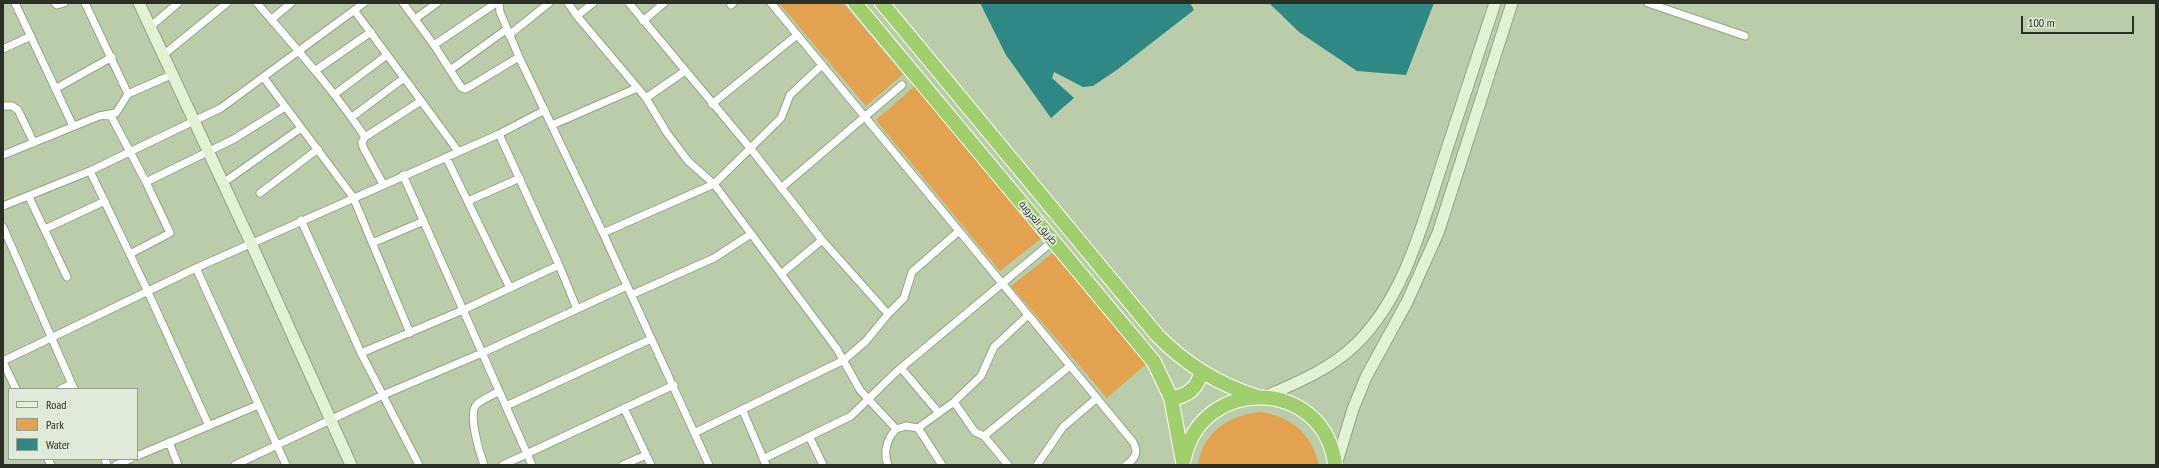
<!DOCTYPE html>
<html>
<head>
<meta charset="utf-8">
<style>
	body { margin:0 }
	#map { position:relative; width:2159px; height:468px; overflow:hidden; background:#baccaa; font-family:"PT Sans Narrow",sans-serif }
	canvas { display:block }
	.frame { position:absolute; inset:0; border:4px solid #2a3124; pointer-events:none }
	.legend { position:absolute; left:8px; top:388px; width:130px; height:72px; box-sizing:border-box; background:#e0ead8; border:1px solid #97a090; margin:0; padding:5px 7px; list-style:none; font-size:12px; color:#2a3124 }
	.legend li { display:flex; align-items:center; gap:8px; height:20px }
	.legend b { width:20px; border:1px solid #97a090 }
	.scale { position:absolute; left:2021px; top:16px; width:113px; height:18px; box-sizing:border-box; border:2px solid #2a3124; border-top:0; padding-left:5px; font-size:12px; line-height:14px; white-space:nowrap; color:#2a3124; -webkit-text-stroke:3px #e0ead8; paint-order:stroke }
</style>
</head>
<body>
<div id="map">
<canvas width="2159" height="468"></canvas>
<div class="frame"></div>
<ul class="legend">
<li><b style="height:5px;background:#e3f1d4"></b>Road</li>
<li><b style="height:11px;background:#e3a250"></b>Park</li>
<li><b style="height:11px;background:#308884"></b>Water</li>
</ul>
<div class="scale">100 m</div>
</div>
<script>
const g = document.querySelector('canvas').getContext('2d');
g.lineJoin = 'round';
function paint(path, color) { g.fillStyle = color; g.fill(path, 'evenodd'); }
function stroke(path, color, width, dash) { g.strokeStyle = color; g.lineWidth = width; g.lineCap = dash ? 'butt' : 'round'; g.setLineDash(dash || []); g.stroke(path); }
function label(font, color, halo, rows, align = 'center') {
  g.font = font + ' "PT Sans Narrow",Cairo,sans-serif'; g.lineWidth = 3.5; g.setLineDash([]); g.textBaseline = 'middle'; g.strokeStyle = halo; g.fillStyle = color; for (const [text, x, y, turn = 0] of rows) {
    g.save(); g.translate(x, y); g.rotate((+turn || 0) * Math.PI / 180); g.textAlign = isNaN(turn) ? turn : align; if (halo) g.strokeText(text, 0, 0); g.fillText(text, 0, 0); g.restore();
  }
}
paint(new Path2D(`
	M779 3H843L903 74 866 106Z
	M915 86 1042 238 1000 271 876 120Z
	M1053 253 1146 364 1107 398 1011 286Z
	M1261 412C1292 417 1312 434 1319 465H1198C1202 433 1230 414 1261 412Z`), '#e3a250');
paint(new Path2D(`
	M980 3H1190L1194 10 1118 69 1093 86 1083 87 1054 72 1052 78 1074 98 1051 118 1006 55Z
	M1269 3H1434L1406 75 1357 71 1299 32Z`), '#308884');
const street = new Path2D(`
	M15 3 73 126
	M55 3 57 5 64 3
	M85 3 128 94
	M257 3C295 47 333 89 365 137L362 142 363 147 383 184
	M403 3 434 45 461 87 465 89 469 87 519 57
	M499 3 500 12 519 57 603 233 709 465
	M568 3 577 16
	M593 3 577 16 582 22 646 98 667 133 688 161 714 184 837 349 860 390 896 429 906 426 918 428 954 402 981 376 994 347 1028 315
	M629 3 751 149 822 240 888 314 866 341 844 360 694 433
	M771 3 1133 442C1139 452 1135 459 1126 465
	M1648 3 1745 36
	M731 5 733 3
	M354 10 458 151
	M272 19 291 3
	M415 19 437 3
	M643 21 664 3
	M150 27 178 3
	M509 35 549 3
	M434 45 496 3
	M3 49 31 36
	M162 56 227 3
	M316 70 371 32
	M450 70 507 29
	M264 78 353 197 410 333
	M55 89 112 57
	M335 94 387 55
	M646 98 685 71
	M712 104 797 35
	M3 106H12L18 110 34 143
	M111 116 146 182
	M352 117 404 78
	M552 125 637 88
	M499 134 559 265
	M365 137 421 101
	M3 155 99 116 116 113 128 94 171 75
	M446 157 510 288
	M90 171 148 292 209 426
	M403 175 532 465
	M223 183 301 128
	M781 188 902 85
	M260 193 318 149
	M29 197 67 277
	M468 201 520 178
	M3 206 90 171 221 108 364 3
	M301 220 361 353 419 465
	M3 227 74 389
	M45 229 105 201
	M603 233 714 184 781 118 790 95 822 65
	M372 243 424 221
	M130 254 170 233 146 182 234 139 285 107
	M196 268 286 465
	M781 274 822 240
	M631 295 714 258 751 234
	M888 314 904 298 912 272 959 231
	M361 353 463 310 559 265 577 309
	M3 361 196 268 499 134 545 110
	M3 362 16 389
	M901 368 939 413
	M61 389 72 384
	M954 402 975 432 984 436 1070 366
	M506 406 651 339
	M624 408 651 465
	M743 411 766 465
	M918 428 942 465
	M984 436 1008 465
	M810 438 823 465
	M169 442 178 465
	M137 456 258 405
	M48 459 51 465
	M105 459 107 465
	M763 459 851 416 895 373 1053 241
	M116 465 130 459
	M235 465 383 395 482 353 627 286
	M484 465C480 454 467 413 477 404 483 399 493 395 499 391
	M503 465 674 385
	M623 465 646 455
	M888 465C883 452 887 439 896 429
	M1037 465 1063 427 1097 398`);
const secondary = new Path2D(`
	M139 3 251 243 351 465
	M1264 397C1296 383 1329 370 1355 345 1405 297 1423 222 1444 158 1461 106 1478 55 1495 3
	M1336 465 1353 409 1366 377 1407 302 1438 233 1512 3`);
const highway = new Path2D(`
	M855 3 1154 362 1171 398 1183 462
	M882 3 1157 335C1185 364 1220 385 1258 397
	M1171 398C1187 397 1199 387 1201 371
	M1184 459C1202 374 1325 378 1335 465`);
stroke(street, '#94a584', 9);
stroke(secondary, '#94a584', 13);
stroke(highway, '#fff', 16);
stroke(street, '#fff', 7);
stroke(secondary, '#e3f1d4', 11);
stroke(highway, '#a1cf6e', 14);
label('10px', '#2a3124', '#e0ead8', [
	["طريق العروبة",1038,223,50]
]);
</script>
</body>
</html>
